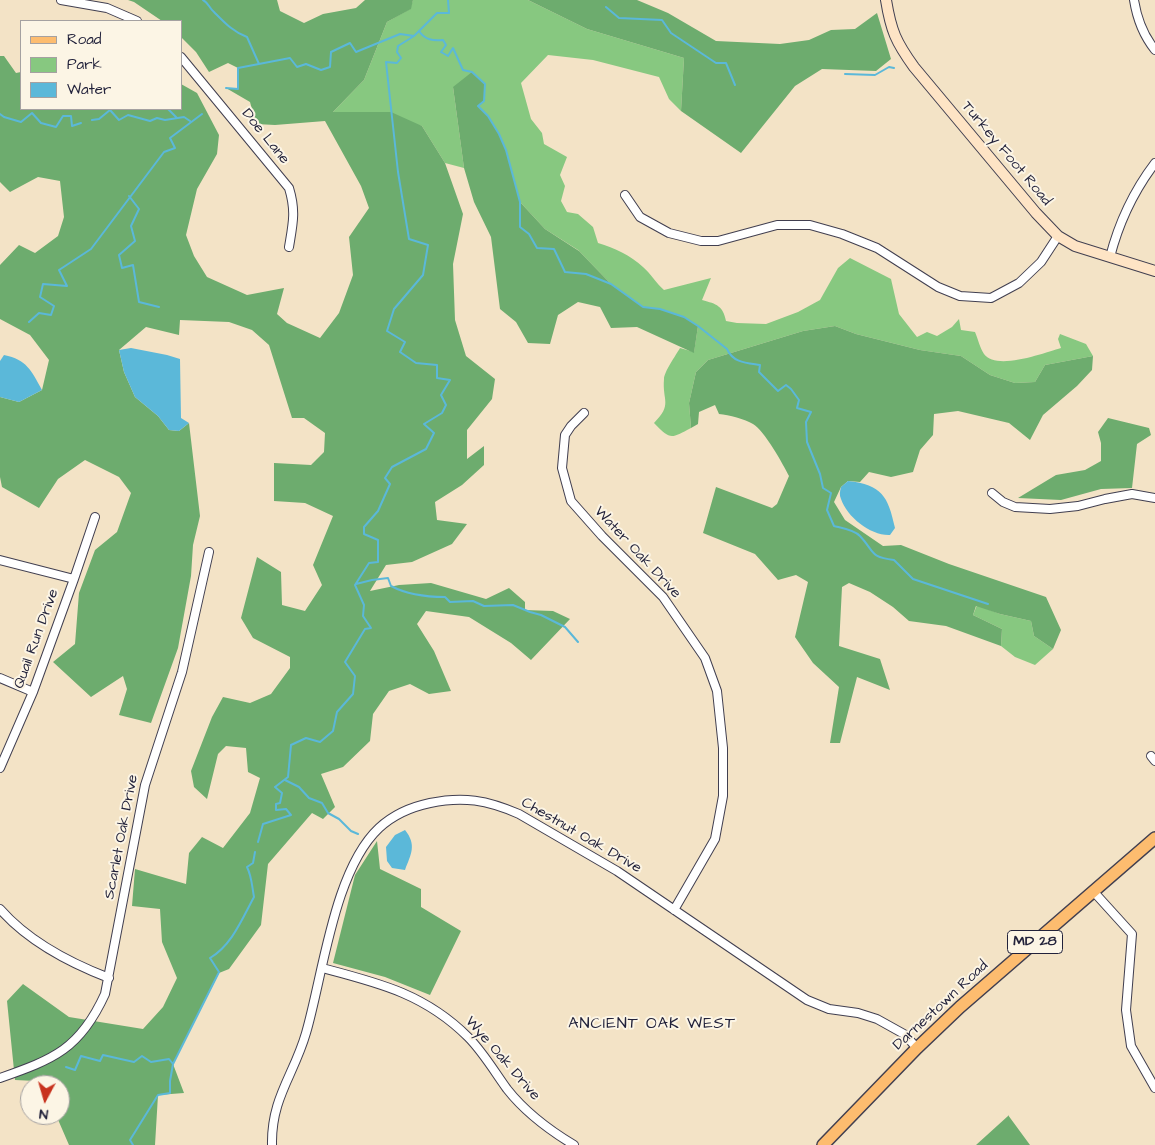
<!DOCTYPE html>
<html>
<head>
<meta charset="utf-8">
<style>
	body { margin:0 }
	#map { position:relative; width:1155px; height:1145px; overflow:hidden; background:#f3e3c6; font-family:"Architects Daughter",sans-serif }
	canvas { display:block }
	.legend { position:absolute; left:20px; top:20px; width:162px; height:90px; box-sizing:border-box; background:#fcf5e5; border:1px solid #a5a1a1; margin:0; padding:6px 9px; list-style:none; font-size:15px; color:#22223b }
	.legend li { display:flex; align-items:center; gap:10px; height:25px }
	.legend b { width:25px; border:1px solid #a5a1a1 }
	.north { position:absolute; left:20px; top:1075px; width:50px; height:50px; box-sizing:border-box; background:#fcf5e5; border:1px solid #a5a1a1; border-radius:50%; rotate:186deg; font-size:14px; font-weight:700; line-height:20px; text-align:center; color:#22223b }
	.north::after { content:''; display:block; margin:auto; width:18px; height:22px; background:#c8321e; clip-path:polygon(50% 0,100% 100%,50% 72%,0 100%) }
</style>
</head>
<body>
<div id="map">
<canvas width="1155" height="1145"></canvas>
<ul class="legend">
<li><b style="height:6px;background:#fdbc6f"></b>Road</li>
<li><b style="height:14px;background:#87c880"></b>Park</li>
<li><b style="height:14px;background:#5bb8d9"></b>Water</li>
</ul>
<div class="north">N</div>
</div>
<script>
const g = document.querySelector('canvas').getContext('2d');
g.lineJoin = 'round';
function paint(path, color) { g.fillStyle = color; g.fill(path, 'evenodd'); }
function stroke(path, color, width, dash) { g.strokeStyle = color; g.lineWidth = width; g.lineCap = dash ? 'butt' : 'round'; g.setLineDash(dash || []); g.stroke(path); }
function label(font, color, halo, rows, align = 'center') {
  g.font = font + ' "Architects Daughter",sans-serif'; g.lineWidth = 4; g.setLineDash([]); g.textBaseline = 'middle'; g.strokeStyle = halo; g.fillStyle = color; for (const [text, x, y, turn = 0] of rows) {
    g.save(); g.translate(x, y); g.rotate((+turn || 0) * Math.PI / 180); g.textAlign = isNaN(turn) ? turn : align; if (halo) g.strokeText(text, 0, 0); g.fillText(text, 0, 0); g.restore();
  }
}
paint(new Path2D(`
	M413 0H528L587 29 684 58 681 111 669 99 659 77 593 60 548 55 521 83 531 119 542 133 544 144 567 157 560 175 565 186 561 201 567 212 578 214 593 227 598 243C615 248 630 255 643 267 651 274 656 283 664 290L711 278 702 300C717 304 723 306 726 321L737 323 766 324 798 312 820 300 838 268 850 258 891 279 899 314 917 337 927 332 937 336 952 327 959 319 961 330 975 332C978 339 980 348 984 354 996 371 1044 353 1061 348L1058 339 1060 334 1086 344 1093 356 1045 365 1035 382 1015 383 990 375 961 356 920 350 856 334 835 326 803 331 708 360 696 372 689 403 691 428C670 439 671 440 654 423 673 404 662 401 664 379 664 372 676 355 680 348L694 352 698 326 684 317 660 309 643 307 611 284 578 250 545 229 520 202 506 150 488 116 478 106 453 87 464 168 445 163 422 126 333 112 364 80 387 22 410 9Z
	M977 605 1000 614 1031 621 1034 636 1053 649 1035 665 1015 657 1001 646 1002 629 973 615Z`), '#87c880');
paint(new Path2D(`
	M128 0H277L280 11 304 23 323 14 356 8 365 0H413L411 9 387 22 364 80 333 112H391L422 126 445 163 463 214 453 264 455 320 466 356 495 379 492 399 467 430V459L484 446V465L462 485 435 502 437 520 467 524 452 544 412 562 386 565 370 591 399 585 431 583 486 599 509 588 525 602V610L553 611 570 619 531 660 511 643 469 617 426 611 417 624 434 651 451 691 429 694 410 684 389 691 373 714 370 741 343 767 321 774 335 807 323 819 312 813 268 864 261 925 229 969 219 973 173 1064 184 1093 158 1095 155 1145H69L56 1115H60V1085H39L36 1081 15 1080 7 1001 23 984 69 1017 143 1029 163 1007 177 978 162 942 160 909 132 906 135 869 186 884 189 853 202 837 223 848 250 813 260 778 248 772 246 748 226 746 218 754 207 799 194 787 191 771 212 717 223 697 250 703 271 694 290 668V657L253 638 241 618 257 557 281 572 282 605 305 611 322 585 313 565 333 516 305 503 274 501V463L311 465 324 452 325 433 304 418H292L269 345 252 330 229 322 180 320 179 335 146 327 119 350 124 372 135 397 158 416 169 430 179 431 189 423 200 516 193 545 191 576 178 648 151 723 119 715 127 689 123 676 91 697 53 662 75 644 79 593 95 550 117 532 131 493 119 477 85 460 58 479 39 508 2 487 0 477V397L19 402 42 390 49 360 30 335 0 319V265L19 245 35 253 58 236 64 217 60 181 38 177 10 192 0 182V56H4L16 73 21 72V109H181V84L197 93 219 135 217 154 197 189 186 235 194 256 207 277 247 295 284 288 277 314 287 323 320 338 339 313 353 275 349 237 369 208 361 186 325 121 275 125 256 124 250 102 226 88 238 89V68L228 63 209 72 196 52 181 37V21H162L134 2Z
	M528 0H637L668 13 716 41 780 44 809 40 831 30 855 29 877 13 891 59 876 71 822 69 795 86 741 153 681 111 684 58 587 29Z
	M472 72 485 84 484 101 478 106 488 116 499 134 506 150 520 202 545 229 579 251 611 284 643 307 660 309 684 317 698 326 694 353 637 327 611 328 600 307 578 302 558 315 550 344 528 343 516 322 500 309 491 237 474 202 464 168 453 87Z
	M835 326 856 334 920 350 961 356 990 375 1015 383 1035 382 1045 365 1093 356 1092 370 1077 386 1043 415 1030 440 1009 423 958 411 934 414 933 435 920 450 913 472 891 477 869 472 860 482 848 481 841 487 834 502 845 520 883 546 901 545 949 564 1046 597 1061 630 1053 649 1034 636 1031 621 1000 614 976 606 973 615 1002 629 1001 646 946 626 909 621 893 607 870 592 849 583 842 587 839 646 880 659 890 690 857 677 840 743H830L839 687 813 663 795 637 808 582 796 575 778 580 755 554 703 533 716 487 772 508 777 504 789 476C783 464 764 430 753 424 745 419 729 415 719 414L715 405 699 412 698 424 691 428 689 403 696 372 708 360 803 331Z
	M1108 418 1149 428 1151 435 1137 444 1132 488 1101 489 1061 500 1018 498 1056 475 1085 470 1101 461V443L1098 432Z
	M377 841 380 869 421 889V907L461 931 430 995 385 977 333 963 355 875Z
	M1008 1115 1030 1145H976L1008 1116Z`), '#6dac6e');
paint(new Path2D(`
	M131 348 167 355 180 359 181 418 189 423 179 431 169 430 158 416 135 397 124 372 119 350Z
	M4 355C27 360 31 370 42 390L19 402 0 397V361Z
	M848 481C882 485 888 496 895 528L890 535C871 536 847 517 841 499 839 495 840 491 841 487Z
	M405 830C417 845 411 854 405 870L392 868 387 861 386 847 395 835Z`), '#5bb8d9');
stroke(new Path2D(`
	M203 0C209 3 209 8 214 12 224 22 233 32 247 37L259 64
	M606 7 619 18 662 20 671 33 716 63H726L735 85
	M419 31C425 40 433 41 443 40L446 45 441 52 448 56 453 48 463 70 472 72 485 84 484 101 478 106 488 116 499 134 506 150 520 202V227L529 234 537 248 554 249 565 272 586 274 611 284 643 307 660 309 684 317 698 326 727 349C733 363 747 363 760 365L759 372 778 391 786 385 791 389 799 400 797 408 811 412 806 422 807 442 820 474 823 488 831 493 827 510 834 526C842 528 855 530 860 536 875 552 869 557 894 560L913 579 988 604
	M845 74 875 75 889 67 894 68
	M226 88 238 89V68L290 58 297 67 306 64 321 70 330 67 331 52 350 43 356 52 400 34 414 36 437 13H449L448 0
	M168 109 177 118
	M0 114 4 117 21 122 32 113 41 123 56 127 63 116H71L72 126 81 123
	M92 120 99 119 110 110 119 120 128 115 150 121 157 118 165 120 184 117 190 121
	M129 196 139 209 131 226 135 241 119 255 122 268 133 265 139 302 159 307
	M29 322 39 313 51 315 54 306 40 297 43 284 67 286 59 270 91 249 164 152 175 148 170 138 202 114
	M356 584 372 580 388 578 391 586C408 595 427 597 445 597L450 602 473 601 484 606 513 605 530 612 541 615 565 627 578 642
	M285 780 299 787 309 798 322 803 328 813 339 819 351 831 358 834
	M258 842 263 824 291 815 286 809 276 810V804L280 803 282 793 275 787 288 777 291 745 306 738 320 742 333 731 337 712 353 694 355 676 345 662 365 629 371 628 363 616 364 605 355 585 369 563 378 562V540L364 534V527L378 511 390 484 385 478 392 467 426 449 434 433 424 424 442 413 446 405 441 395 450 380 437 378V365L416 363 400 352 405 342 387 331 394 309 423 275 428 245 409 239 398 172 386 62 397 63 401 58 397 52 398 46 414 36
	M66 1067 75 1070 81 1056 100 1061 103 1055 134 1062 142 1056 151 1062 169 1059 173 1064
	M133 1145 130 1140 158 1095 170 1093V1081L173 1064 219 972 210 958C232 945 242 919 254 897 252 887 252 877 247 867L253 863 255 852`), '#5bb8d9', 2);
const street = new Path2D(`
	M61 0 107 8 137 21
	M1134 0C1137 19 1143 35 1155 50
	M181 57 289 188C296 211 293 223 289 247
	M625 195 640 217 669 233 701 241H718L777 225H810L842 234 877 248 938 287 960 296 991 298 1019 283 1041 262 1058 236
	M1110 257C1119 222 1133 192 1155 163
	M584 413 571 426 565 435 562 468 571 501 602 536 663 597 705 658 717 691 723 748V796L715 839 674 910
	M992 493 1003 502 1015 507 1050 509 1078 506 1105 499 1132 494 1155 498
	M0 560 74 579
	M0 678 33 692
	M1151 756 1155 761
	M0 768 33 692 74 579 95 517
	M1093 891 1132 934 1126 1010 1131 1046 1155 1088
	M0 909C28 941 70 963 109 978
	M322 968C379 983 425 994 468 1037 483 1052 494 1071 507 1089 525 1112 549 1130 574 1145
	M0 1078C54 1059 80 1049 105 994L145 785 182 672 209 552
	M272 1145C271 1098 294 1075 306 1033 323 975 334 870 379 828 393 815 411 807 430 803 463 796 487 800 519 814L617 871 807 1000 829 1009 858 1013 877 1019 904 1034 917 1048`);
const secondary = new Path2D(`
	M886 0C891 31 896 42 914 67L1036 213 1058 236 1075 246 1155 271`);
const primary = new Path2D(`
	M823 1145 917 1048 960 1007 1155 838`);
stroke(street, '#413f50', 10);
stroke(secondary, '#413f50', 12);
stroke(primary, '#413f50', 14);
stroke(street, '#fff', 8);
stroke(secondary, '#fee4c5', 10);
stroke(primary, '#fdbc6f', 11);
for (const [x, y, w] of [
	[1035,942,55]
]) { const box = new Path2D(); box.roundRect(x - w / 2, y - 11.5, w, 23, 4); g.fillStyle = '#fcf5e5'; g.fill(box); stroke(box, '#22223b', 1); }
label('bold 14px', '#22223b', null, [
	["MD 28",1035,942]
]);
label('15px', '#22223b', '#fcf5e5', [
	["Doe Lane",265,137,51],
	["Turkey Foot Road",1006,154,50],
	["Water Oak Drive",637,553,47],
	["Quail Run Drive",37,639,-70],
	["Chestnut Oak Drive",581,836,30],
	["Scarlet Oak Drive",122,837,-79],
	["Darnestown Road",941,1006,-43],
	["Wye Oak Drive",502,1059,49]
]);
g.letterSpacing = '1px';
label('16px', '#22223b', '#fcf5e5', [
	["ANCIENT OAK WEST",652,1025]
]);
g.letterSpacing = '0px';
</script>
</body>
</html>
